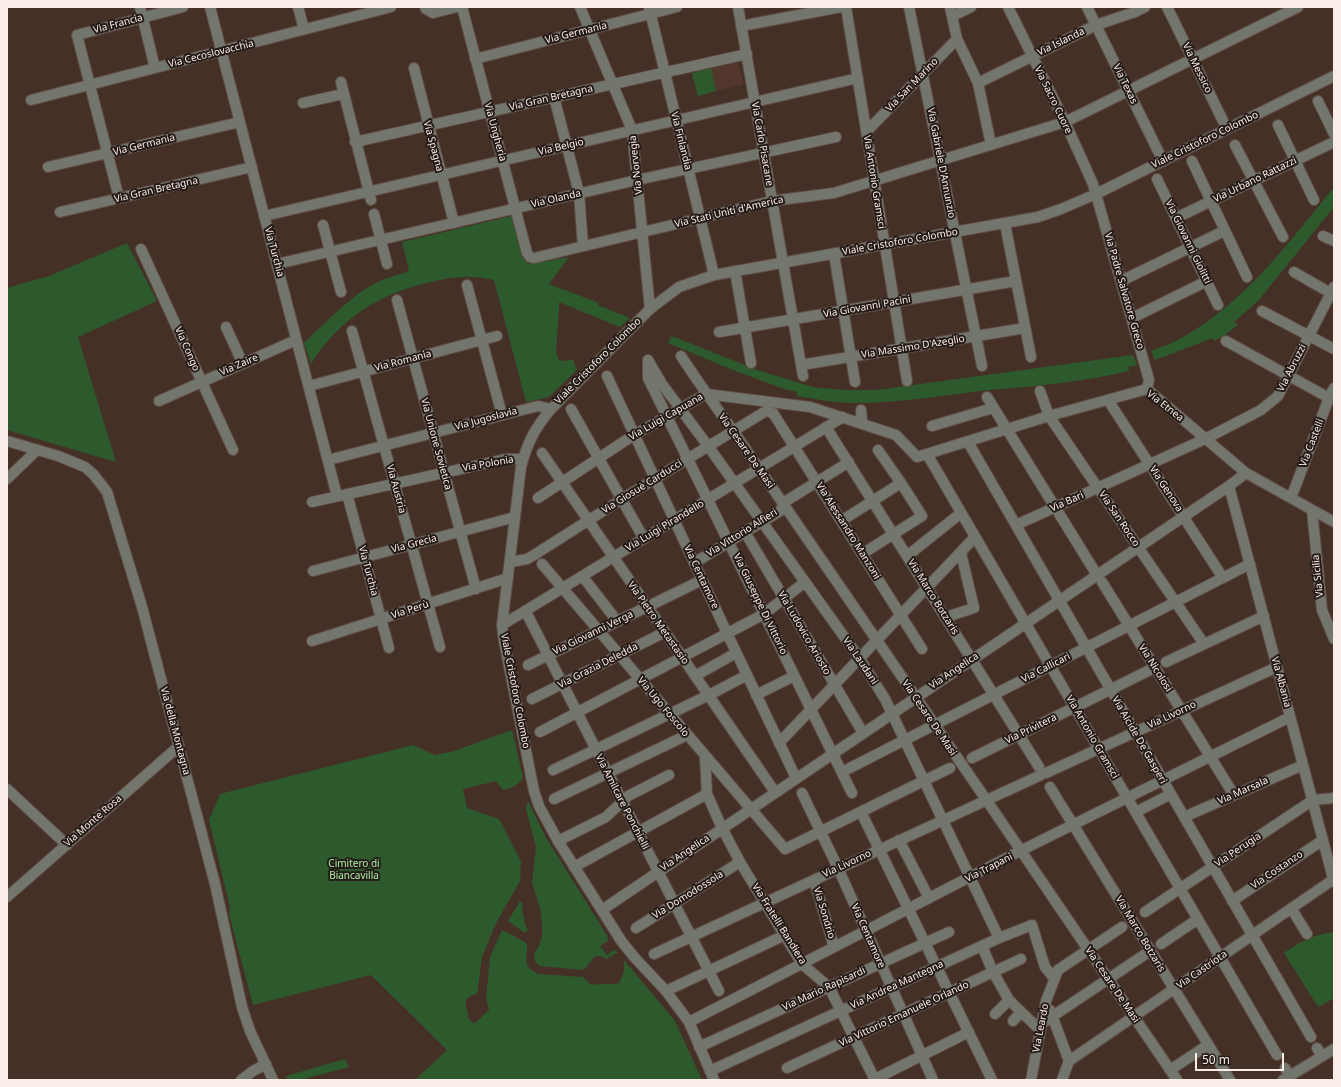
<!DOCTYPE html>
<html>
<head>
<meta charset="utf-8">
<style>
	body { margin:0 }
	#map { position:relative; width:1341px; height:1087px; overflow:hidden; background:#453028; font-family:"Noto Sans",sans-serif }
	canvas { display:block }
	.frame { position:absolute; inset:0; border:8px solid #faece6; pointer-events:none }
	.scale { position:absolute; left:1195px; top:1053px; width:89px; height:18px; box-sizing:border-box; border:2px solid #faece6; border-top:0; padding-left:5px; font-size:12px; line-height:14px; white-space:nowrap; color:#faece6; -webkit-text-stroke:3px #241b17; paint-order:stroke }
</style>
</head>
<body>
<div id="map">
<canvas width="1341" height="1087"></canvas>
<div class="frame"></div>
<div class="scale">50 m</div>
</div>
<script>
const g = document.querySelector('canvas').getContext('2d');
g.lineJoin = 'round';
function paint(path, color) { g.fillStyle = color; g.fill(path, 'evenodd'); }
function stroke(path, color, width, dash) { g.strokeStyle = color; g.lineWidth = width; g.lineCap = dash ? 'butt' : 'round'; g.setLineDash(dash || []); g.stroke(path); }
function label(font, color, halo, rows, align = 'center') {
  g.font = font + ' "Noto Sans",sans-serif'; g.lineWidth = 4; g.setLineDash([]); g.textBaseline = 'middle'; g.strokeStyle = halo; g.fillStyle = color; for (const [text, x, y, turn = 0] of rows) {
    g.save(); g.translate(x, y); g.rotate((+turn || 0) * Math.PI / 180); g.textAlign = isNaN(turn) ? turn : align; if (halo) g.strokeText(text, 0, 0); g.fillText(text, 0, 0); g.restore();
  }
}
paint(new Path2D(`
	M738 62 743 84 698 96 692 73Z`), '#53372c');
paint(new Path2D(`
	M711 68 716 91 698 96 692 73Z
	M1334 187V207L1258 301 1234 322 1238 325 1225 335 1214 341 1213 338 1155 360 1151 351C1163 346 1175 342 1185 336 1247 300 1290 241 1334 187Z
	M512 216 522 257 526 262 536 263 569 257 549 284 599 303 598 305 630 318 620 327 559 302V309L556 352 559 361 573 360 577 370 549 397 526 402 494 280C487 279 480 277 473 277 459 276 444 279 431 282 380 293 339 319 311 364L304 343C324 324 351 296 374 284 385 278 398 275 409 271L402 242Z
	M127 243 157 301 78 337 116 462 7 430V288L49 276Z
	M672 336 747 366V367L813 387 843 390H877L1133 355 1137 365 1128 367 1129 371C1083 382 1037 386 990 390 945 395 900 403 854 403 835 403 816 399 797 396V392L784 389 733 370 668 343Z
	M512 730 523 777C518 786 512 788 503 790L496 781 463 789 467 808 499 819 521 862 520 881 497 921 482 957 477 994C465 996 463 1004 469 1015L467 1017 474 1024 489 1010 486 999 490 957 502 930 525 942 527 944C528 959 521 965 538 974L583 977 590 984C596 985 600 984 605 984 610 983 614 985 619 983 623 975 626 969 623 959L675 1021 702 1080H415L447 1050 371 975 253 1005 229 914 230 907 209 820 220 794 413 745 435 755 454 751Z
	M528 801 545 836 608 937 607 939 608 941 600 946 607 955 614 950 618 952 607 959 600 956 594 957 584 970 540 966 537 964 534 958 535 952 539 946 542 936V926L541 911 532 883 536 847 526 809Z
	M520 901 523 903 522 908 525 925 528 930 525 933 508 921Z
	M1334 932V998L1318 1007 1284 953C1299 942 1316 934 1334 932Z
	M345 1059 349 1067 299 1080H287L286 1076Z`), '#2d5a2c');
const minor = new Path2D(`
	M140 7 155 68
	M210 7 337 496
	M298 7 304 29
	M425 7 426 9 433 13 457 7
	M462 7 527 253 530 257 534 258 772 201 834 193 1065 122 1298 7
	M580 7 632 130 650 309
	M649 7 714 275
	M738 7 803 376
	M846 7 907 381
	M909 7 982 366
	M950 7 957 39 978 83 991 145
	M1008 7 1065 122 1093 184 1149 380 1147 389
	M1087 7 1163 161
	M1167 7 1227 129
	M953 16 971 7
	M741 26 841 7
	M475 59 677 7
	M414 68 454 223
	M341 82 371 200
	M978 83 1096 25 1135 12 1145 7
	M554 97 579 193 583 246
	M31 100 391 7
	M1318 101 1334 134
	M303 103 343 94
	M1278 125 1314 200
	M866 132 957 39
	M355 142 747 54
	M1235 145 1283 237
	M1192 161 1247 277
	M48 167 240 122
	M1157 179 1218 305
	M119 198 77 35 183 7
	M60 212 252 167
	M374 214 387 264
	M264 216 858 78
	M1176 218 1334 142
	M1005 224 1031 357
	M323 225 341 292
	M1323 236 1334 241
	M141 249 233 450
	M834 254 855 382
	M277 264 637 180 836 137
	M735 271 751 363
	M1294 272 1334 295
	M1121 281 1224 231
	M467 285 502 415
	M397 300 476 589
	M1262 311 1334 349
	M1132 318 1207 281
	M226 327 243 364
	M352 331 440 647
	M719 332 1016 281
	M1226 341 1329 398
	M681 356C698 382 716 407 734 432 881 648 1031 863 1177 1080
	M648 360 662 384 708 446 860 659 885 699 999 938
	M648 360V378L852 793
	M801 365 1025 328
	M607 376 727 633 796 778
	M309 386 497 336
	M1147 389 1246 473 1334 522
	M1040 391 1049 416 1204 644
	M987 397 1097 575
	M1108 400 1223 578
	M159 401 296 340
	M571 409 644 539
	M861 410 862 423
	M932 426 993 408
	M826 427 1039 767
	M968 442 1311 1037
	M542 453 775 792
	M927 454 1277 1055
	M328 460 538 406 551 409
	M7 479 37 450
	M1229 486 1334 882
	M347 494 389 648
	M538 498 634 435 706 394 810 407 896 435 917 457 1049 416 1147 389
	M1291 498 1329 398 1334 388
	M312 502 506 459H523
	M1312 510 1322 610 1334 639
	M841 521 901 483
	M1016 525 1205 439 1261 410 1278 396 1334 287
	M745 532 863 733
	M862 554 922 516 901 483 878 450
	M907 556 961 513
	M511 562 527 559 534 555 622 499 766 411 773 413 922 649
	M694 563 780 511 786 501 849 462
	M542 564 785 849 950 768
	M313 571 515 517
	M583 577 617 621
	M1102 582 1234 795
	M526 612 719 991
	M946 617 974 608 961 553
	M502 625 843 417
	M312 641 508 578
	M1166 662 1264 616
	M528 665 702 580
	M695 676 736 653
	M756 695 794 676
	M532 699 665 632
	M540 732 764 614 805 582
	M779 743 975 537
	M705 757 707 794 722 828 740 862 802 964 829 987 875 1080
	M972 758 1154 668
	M553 770 709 695 747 675
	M842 772 1250 564
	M1046 773 1277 667
	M1050 787 1230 1080
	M7 789 67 845
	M802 793 838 868 933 1080
	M554 799 687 735
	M861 812 992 1080
	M1136 812 1171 794
	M1184 817 1303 765
	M899 840 929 898
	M558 841 606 817 628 796 669 775
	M574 867 707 794
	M814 880 834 947
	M7 897 179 746
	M1232 901 1323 840
	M1291 908 1307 934
	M602 910 1229 486 1246 473
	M1145 912 1313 800 1334 798
	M636 928 740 862
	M1161 944 1198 919
	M982 946 993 972 1009 1000 1040 1030
	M654 954 1041 775
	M666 991 785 935
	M1050 1010 1069 1061
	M995 1014 1009 1000
	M1013 1021 1021 1012
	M689 1022 1022 850 1290 717
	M1041 1024 1150 951
	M699 1047 949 932
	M1317 1048 1322 1056
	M1069 1061 1334 879
	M787 1068 1021 959
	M1285 1068 1290 1076
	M1170 1070 1208 1045
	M710 1071 999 938 1032 925 1045 967 1054 978
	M241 1080 253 1071 266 1064
	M873 1080 969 1032
	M1031 1080 1046 1001 1058 970 1122 927
	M1062 1080 1069 1061`);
const tertiary = new Path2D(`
	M7 441 58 456 85 467 94 475 107 492 142 607 195 808 215 884 242 1007 250 1031 273 1080
	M714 1080 689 1022 666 991 635 958 622 942 558 841 539 806 534 791 504 641 502 625 521 467C527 443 535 428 551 409L650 309 679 287 714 275 1038 217 1061 209 1096 194 1334 76
	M1283 1080 1334 1049`);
stroke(minor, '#624e46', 12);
stroke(tertiary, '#624e46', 12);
stroke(minor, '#73766d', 10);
stroke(tertiary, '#73766d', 10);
label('10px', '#faece6', '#241b17', [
	["Via Francia",118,24,-15],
	["Via Germania",576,33,-14],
	["Via Islanda",1061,42,-26],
	["Via Cecoslovacchia",211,54,-14],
	["Via Messico",1197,68,64],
	["Via Texas",1125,84,64],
	["Via San Marino",912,85,-46],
	["Via Gran Bretagna",551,98,-13],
	["Via Sacro Cuore",1053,100,64],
	["Via Ungheria",495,132,75],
	["Viale Cristoforo Colombo",1205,140,-26],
	["Via Finlandia",681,141,76],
	["Via Carlo Pisacane",762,144,80],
	["Via Germania",144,145,-14],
	["Via Spagna",433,146,75],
	["Via Belgio",561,147,-13],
	["Via Gabriele D'Annunzio",941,163,79],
	["Via Norvegia",636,165,-96],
	["Via Urbano Rattazzi",1255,180,-26],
	["Via Antonio Gramsci",874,182,81],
	["Via Gran Bretagna",156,190,-13],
	["Via Olanda",556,199,-13],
	["Via Stati Uniti d'America",729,212,-13],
	["Viale Cristoforo Colombo",900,242,-10],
	["Via Giovanni Giolitti",1188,242,64],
	["Via Turchia",274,252,75],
	["Via Padre Salvatore Greco",1124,291,74],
	["Via Giovanni Pacini",867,307,-10],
	["Via Massimo D'Azeglio",913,347,-9],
	["Via Congo",187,349,66],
	["Via Romania",403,361,-15],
	["Viale Cristoforo Colombo",598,361,-45],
	["Via Zaire",239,365,-23],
	["Via Abruzzi",1292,368,-63],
	["Via Etnea",1165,406,38],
	["Via Luigi Capuana",666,417,-30],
	["Via Jugoslavia",486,419,-15],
	["Via Castelli",1312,443,-69],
	["Via Unione Sovietica",436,444,75],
	["Via Cesare De Masi",746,451,55],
	["Via Polonia",488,464,-10],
	["Via Giosuè Carducci",642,487,-32],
	["Via Austria",396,489,75],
	["Via Genova",1166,489,57],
	["Via Bari",1067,502,-24],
	["Via San Rocco",1119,519,56],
	["Via Luigi Pirandello",665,526,-31],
	["Via Alessandro Manzoni",848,531,58],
	["Via Vittorio Alfieri",742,533,-32],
	["Via Grecia",414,544,-15],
	["Via Turchia",368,571,75],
	["Via Sicilia",1318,576,-96],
	["Via Centamore",701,577,65],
	["Via Marco Botzaris",933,597,58],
	["Via Giuseppe Di Vittorio",760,604,64],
	["Via Perù",410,610,-18],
	["Via Pietro Metastasio",658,623,55],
	["Via Giovanni Verga",593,633,-26],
	["Via Ludovico Ariosto",804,633,60],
	["Via Laudani",860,661,56],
	["Via Grazia Deledda",598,666,-27],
	["Via Callicari",1046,668,-27],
	["Via Nicolosi",1155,668,58],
	["Via Angelica",954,671,-34],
	["Via Albania",1281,682,75],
	["Viale Cristoforo Colombo",515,691,79],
	["Via Ugo Foscolo",663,707,50],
	["Via Livorno",1172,715,-25],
	["Via Cesare De Masi",929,718,56],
	["Via Privitera",1031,729,-26],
	["Via della Montagna",175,731,75],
	["Via Antonio Gramsci",1092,737,60],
	["Via Alcide De Gasperi",1139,740,60],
	["Via Marsala",1243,791,-24],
	["Via Amilcare Ponchielli",622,802,63],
	["Via Monte Rosa",93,821,-41],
	["Via Perugia",1238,850,-34],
	["Via Angelica",685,853,-34],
	["Via Livorno",847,864,-25],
	["Via Trapani",989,868,-27],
	["Via Costanzo",1277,870,-34],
	["Via Domodossola",688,895,-32],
	["Via Sondrio",824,913,73],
	["Via Fratelli Bandiera",779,924,58],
	["Via Marco Botzaris",1140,934,59],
	["Via Centamore",868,936,66],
	["Via Castriota",1202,970,-35],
	["Via Andrea Mantegna",897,985,-25],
	["Via Cesare De Masi",1112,985,56],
	["Via Mario Rapisardi",824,989,-25],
	["Via Vittorio Emanuele Orlando",904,1014,-25],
	["Via Leardo",1041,1028,-79]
]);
label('10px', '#aaefa6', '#241b17', [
	["Cimitero di",354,864],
	["Biancavilla",354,876]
]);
</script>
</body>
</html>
